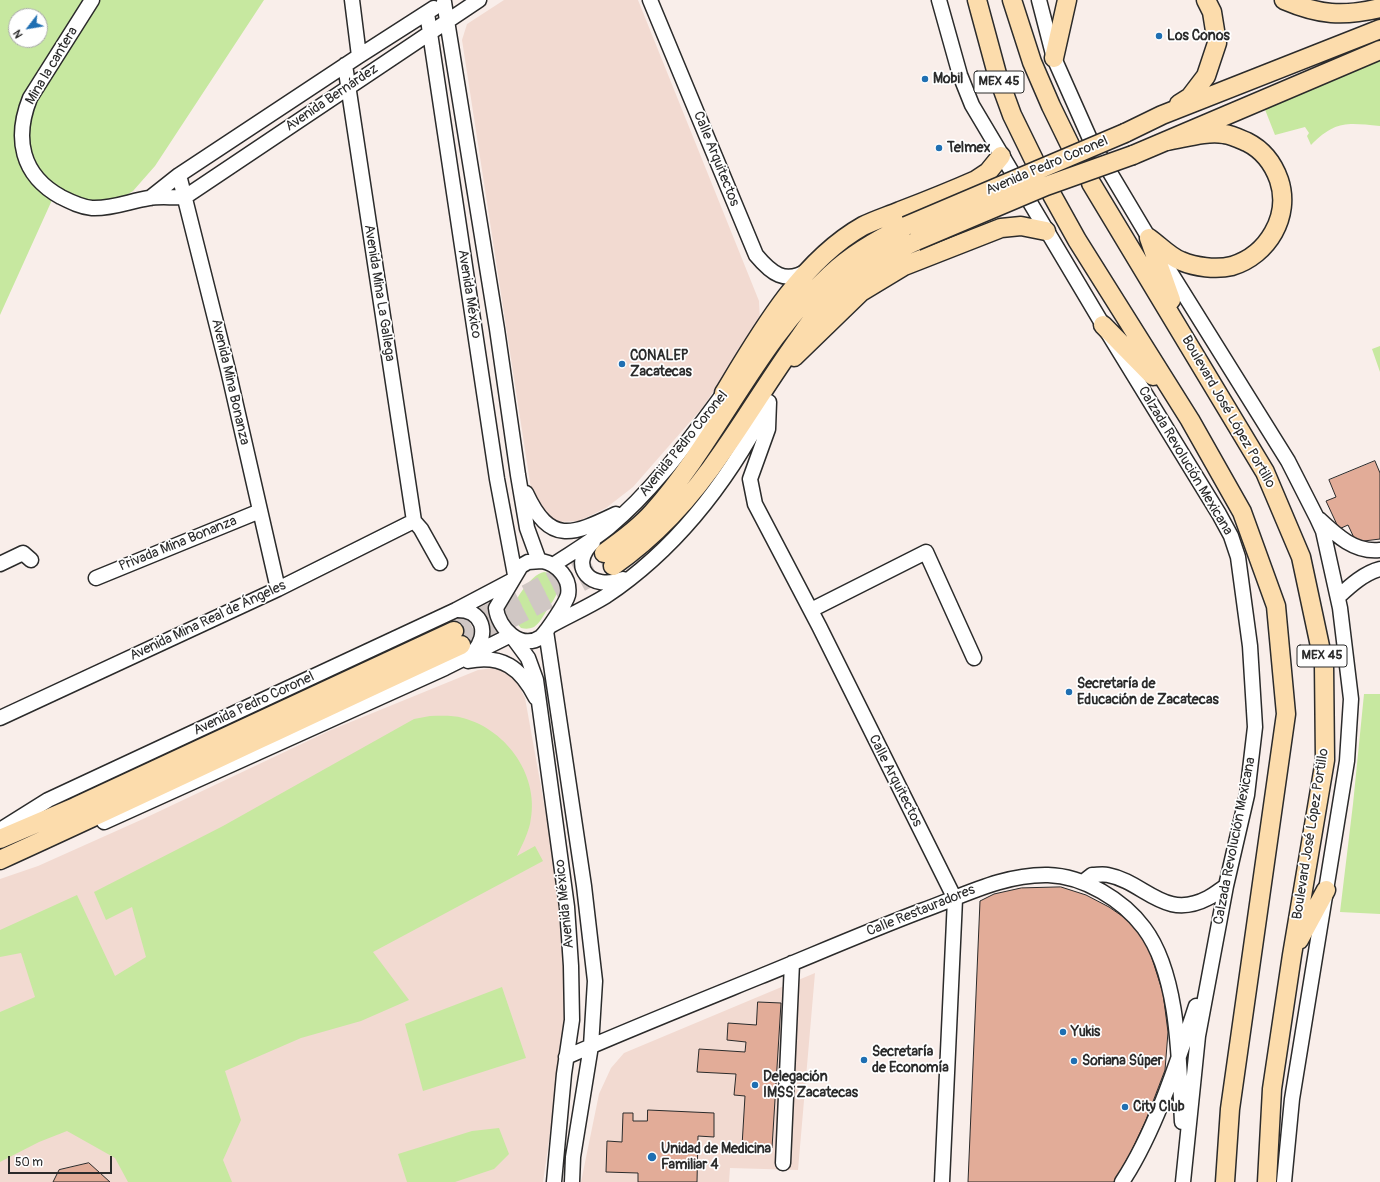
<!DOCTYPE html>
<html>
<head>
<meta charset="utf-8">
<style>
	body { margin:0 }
	#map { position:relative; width:1380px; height:1182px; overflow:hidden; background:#f9eeea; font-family:Pangolin,sans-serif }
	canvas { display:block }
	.north { position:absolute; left:8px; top:8px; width:40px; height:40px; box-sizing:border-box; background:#fff; border:1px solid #aaa; border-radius:50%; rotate:239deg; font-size:11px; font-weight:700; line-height:16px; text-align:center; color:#2b2b2b }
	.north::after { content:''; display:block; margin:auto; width:14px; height:18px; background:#1f6fb2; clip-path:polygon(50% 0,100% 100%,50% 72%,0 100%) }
	.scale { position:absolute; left:8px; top:1156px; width:104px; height:18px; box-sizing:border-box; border:2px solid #2b2b2b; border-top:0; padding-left:5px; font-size:12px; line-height:14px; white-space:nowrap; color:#2b2b2b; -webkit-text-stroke:3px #fff; paint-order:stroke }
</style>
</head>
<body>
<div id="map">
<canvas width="1380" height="1182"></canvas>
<div class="north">N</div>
<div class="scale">50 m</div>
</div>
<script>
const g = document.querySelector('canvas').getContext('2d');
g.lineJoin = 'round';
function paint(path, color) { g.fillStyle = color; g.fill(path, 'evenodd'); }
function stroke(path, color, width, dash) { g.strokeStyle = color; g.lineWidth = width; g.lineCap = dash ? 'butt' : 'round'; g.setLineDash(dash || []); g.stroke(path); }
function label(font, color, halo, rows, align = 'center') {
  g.font = font + ' Pangolin,sans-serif'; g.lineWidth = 3.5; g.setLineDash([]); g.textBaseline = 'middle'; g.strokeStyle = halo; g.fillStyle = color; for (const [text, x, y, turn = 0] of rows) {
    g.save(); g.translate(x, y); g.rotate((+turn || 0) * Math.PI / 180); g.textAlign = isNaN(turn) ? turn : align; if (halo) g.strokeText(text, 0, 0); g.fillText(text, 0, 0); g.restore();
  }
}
paint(new Path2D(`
	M504 0H638L759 301 760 321 703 407 633 487 606 508 579 521 558 522 544 514 531 489 462 40 467 24Z
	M493 668 509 673 516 680 525 698 564 914 566 1025 543 1182H0V879L38 866 143 819 331 730 478 670Z
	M815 973 798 1170 730 1168 729 1182H581L599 1094 611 1068 624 1053Z`), '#f2dad1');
paint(new Path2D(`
	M0 0H264L155 166 133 191 112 204 91 203 57 189 0 315ZM16 16H40V40H16Z
	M1380 56V126C1347 123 1336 120 1311 145L1307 136 1309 133 1305 127 1275 135 1264 107Z
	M1380 346V372L1372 349Z
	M544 572C571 575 556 597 547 610 543 616 540 623 534 627 529 629 526 629 521 628L512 618C509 605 531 574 544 572Z
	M1364 694H1380V914L1340 912 1353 804Z
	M430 716C441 716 452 715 463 718 508 730 541 778 530 824 527 836 522 845 517 856L535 846 543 861 373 952 409 1000 361 1021 301 1038 225 1071 241 1120 223 1160 232 1182H128L115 1158 67 1131 39 1142 0 1162V1012L35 997 21 953 0 957V930L77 895 115 976 146 957 132 907 106 920 94 892 223 826 414 719Z
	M502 987 526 1058 423 1091 405 1024Z
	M499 1128 509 1154 494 1169 455 1182H407L398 1154 472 1131Z`), '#c7e8a0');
const building = new Path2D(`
	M1375 461 1380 473V539L1356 542 1348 525 1339 529 1326 501 1336 497 1329 480Z
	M1061 887 1086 895 1109 907 1125 918 1141 933 1150 952 1163 993 1168 1032 1165 1070 1146 1120 1131 1152 1114 1182H968L980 901 994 894 1021 888Z
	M758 1002 781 1003 772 1148 742 1146 745 1096 734 1095 736 1074 697 1072 699 1049 745 1052 746 1042 727 1040 728 1023 756 1025Z
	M648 1110 714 1113V1137L698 1136 697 1182H638V1173L606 1172 607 1141 622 1142 623 1113H633V1121H647Z
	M89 1163 110 1182H53L59 1170Z`);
paint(building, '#e2ac98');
stroke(building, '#2b2b2b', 1);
stroke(new Path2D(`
	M454 631 604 553
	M461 645 613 566`), '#d0c7c4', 18, [18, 9]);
const minor = new Path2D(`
	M92 0 30 98C14 138 21 175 61 197 71 202 81 207 92 208 112 209 130 201 149 198 161 196 173 198 185 197L479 0
	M352 0 359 56
	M650 0 756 255C771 273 785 285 808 270
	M939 0 960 75 972 105 1103 325 1219 514 1231 536 1238 557 1250 646 1255 727 1247 795 1226 886 1198 1036 1183 1182
	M1039 0 1054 58 1090 139 1149 238 1288 461 1317 518 1323 531 1340 608 1351 699 1347 761 1292 1099 1284 1182
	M444 2 497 329 518 475 527 528 539 561
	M427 13 497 479 515 575
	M345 65 414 521
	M179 175 228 370 278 589
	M150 198 179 175 359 56 434 8
	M769 402 768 429 750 479 755 504 819 626 955 899 942 1182
	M526 493C550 545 572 535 616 514
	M1319 519C1336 535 1355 553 1380 550
	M414 521 421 529 440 563
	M593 542C567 567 592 592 623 579
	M542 561C557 564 571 578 568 595 566 603 548 630 541 637 521 651 498 628 496 608L521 566 528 562Z
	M0 564 23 553 31 560
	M553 565C571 553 592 541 609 527 655 489 689 440 724 393L731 387
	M96 578 260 511
	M1338 597C1350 586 1364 573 1380 569
	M456 610C483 609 490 634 473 653
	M811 610 926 552 974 658
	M550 626C568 616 588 607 606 596 676 549 729 480 767 406
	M546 631 584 886 595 981 591 1046 573 1157 572 1182
	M468 661C502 654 521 668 536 698
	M0 718 278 589 414 521
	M104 822 445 668 511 635 528 658 536 680 567 907 571 966 572 1020 564 1074 554 1182
	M0 830 48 800 456 610 511 581
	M1083 882 1092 875C1097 875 1103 874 1108 875 1145 882 1164 921 1208 898 1214 895 1220 890 1226 886
	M566 1057C630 1029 695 1003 759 977 813 955 866 932 921 911 963 896 1003 874 1048 875 1084 876 1123 900 1144 928 1180 976 1179 1065 1182 1122
	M783 1163 792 963
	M1122 1182C1155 1132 1177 1063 1196 1006`);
const major = new Path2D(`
	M977 0 997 74 1012 115 1034 160
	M1012 0 1032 62 1051 106 1071 147
	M1284 0C1319 15 1343 17 1380 8
	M1054 58 1067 0
	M1179 104 1190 97 1206 76 1217 43 1212 12 1206 0
	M1125 133 1162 115 1380 29
	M1133 155 1380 50
	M1091 183 1265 472 1301 557 1324 665 1325 760 1292 955 1272 1089 1267 1182
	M1052 195 1077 240 1190 420 1242 512 1276 606 1286 714 1230 1109 1225 1182
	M1149 238C1159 245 1170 257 1181 261 1195 267 1216 270 1232 266 1268 255 1291 216 1279 180 1273 163 1263 150 1247 142 1240 139 1232 135 1224 134 1206 131 1185 138 1167 141
	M1149 238 1171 300
	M1103 325 1153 376
	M794 357 861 292 904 266 1001 228 1021 226 1046 231
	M724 393C760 333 801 261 863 226 875 220 888 216 900 211 926 201 951 191 976 180L988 172 1001 156
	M604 553C621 541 639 528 653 512 718 439 757 342 830 275 852 254 878 239 906 226
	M613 566C658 535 692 497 723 451 749 414 772 375 799 338 812 319 826 300 844 285 865 266 890 253 916 241
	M0 839 75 807 454 631
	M0 860C154 790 307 716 461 645
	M1299 940 1326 890`);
stroke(minor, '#2b2b2b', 17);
stroke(major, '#2b2b2b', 21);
stroke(minor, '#fff', 14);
stroke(major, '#fcdcac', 18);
const majorBridge = new Path2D(`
	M906 226 1125 133
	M916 241 1046 186 1133 155`);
stroke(majorBridge, '#2b2b2b', 21, []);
stroke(majorBridge, '#fcdcac', 18);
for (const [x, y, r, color] of [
	[1159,36,4,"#1f6fb2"],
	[925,79,4,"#1f6fb2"],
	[939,148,4,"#1f6fb2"],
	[622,364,4,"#1f6fb2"],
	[1069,692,4,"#1f6fb2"],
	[1063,1032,4,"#1f6fb2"],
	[864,1060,4,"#1f6fb2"],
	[1074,1061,4,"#1f6fb2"],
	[755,1085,4,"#1f6fb2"],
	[1125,1107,4,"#1f6fb2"],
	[652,1157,5,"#1f6fb2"]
]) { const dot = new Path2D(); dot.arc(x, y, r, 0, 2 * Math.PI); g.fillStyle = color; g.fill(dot); stroke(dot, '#fff', 1.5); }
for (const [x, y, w] of [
	[999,82,50],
	[1322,656,50]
]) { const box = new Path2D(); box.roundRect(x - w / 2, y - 11, w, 22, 3); g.fillStyle = '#fff'; g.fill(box); stroke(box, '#2b2b2b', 1); }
label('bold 13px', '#2b2b2b', null, [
	["MEX 45",999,82],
	["MEX 45",1322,656]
]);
label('bold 14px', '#2b2b2b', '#fff', [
	["Los Conos",1167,36],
	["Mobil",933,79],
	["Telmex",947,148],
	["CONALEP",630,356],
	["Zacatecas",630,372],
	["Secretaría de",1077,684],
	["Educación de Zacatecas",1077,700],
	["Yukis",1071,1032],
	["Secretaría",872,1052],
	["de Economía",872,1068],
	["Soriana Súper",1082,1061],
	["Delegación",763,1077],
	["IMSS Zacatecas",763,1093],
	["City Club",1133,1107],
	["Unidad de Medicina",661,1149],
	["Familiar 4",661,1165]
], 'left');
label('14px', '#2b2b2b', '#fff', [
	["Mina la cantera",52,66,-59],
	["Avenida Bernárdez",332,98,-34],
	["Calle Arquitectos",716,159,68],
	["Avenida Pedro Coronel",1047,166,-23],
	["Avenida Mina La Gallega",379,293,81],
	["Avenida México",469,294,81],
	["Avenida Mina Bonanza",230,382,77],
	["Boulevard José López Portillo",1228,412,60],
	["Avenida Pedro Coronel",684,444,-51],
	["Calzada Revolución Mexicana",1185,461,59],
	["Privada Mina Bonanza",178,544,-22],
	["Avenida Mina Real de Ángeles",208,621,-25],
	["Avenida Pedro Coronel",254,704,-25],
	["Calle Arquitectos",895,781,63],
	["Boulevard José López Portillo",1311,834,-81],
	["Calzada Revolución Mexicana",1235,841,-79],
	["Avenida México",565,904,-96],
	["Calle Restauradores",921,911,-22]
]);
</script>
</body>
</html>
